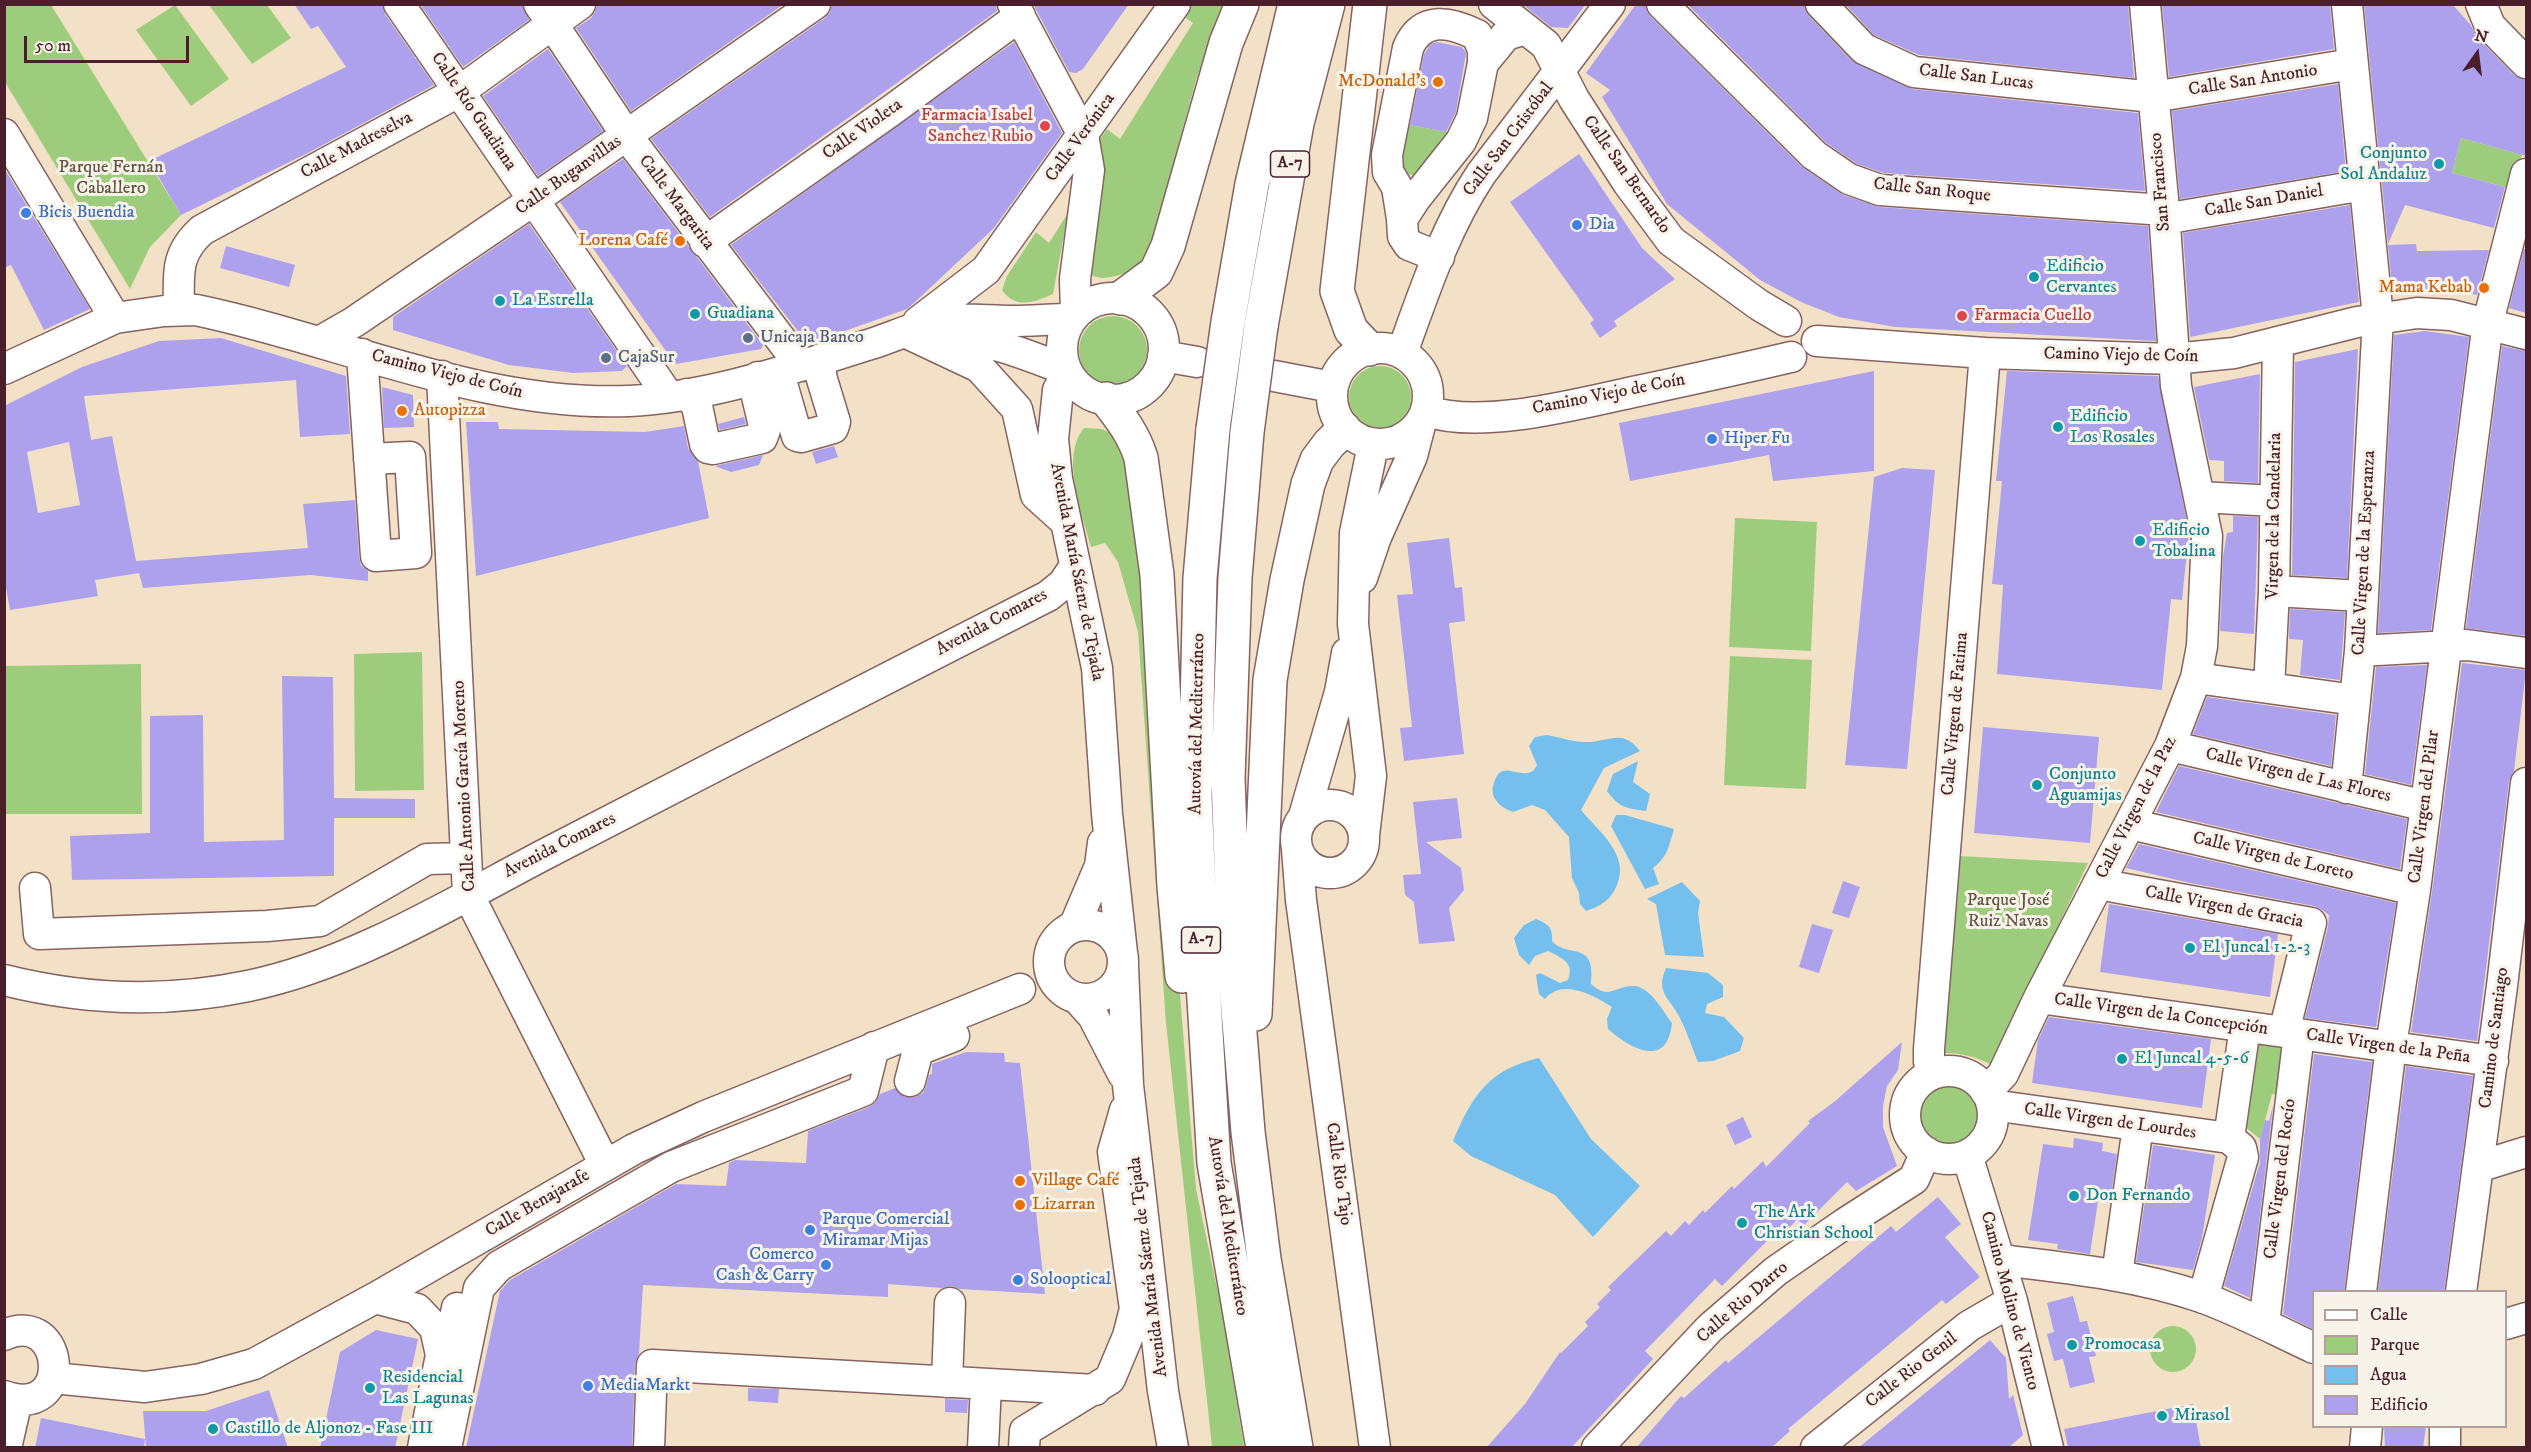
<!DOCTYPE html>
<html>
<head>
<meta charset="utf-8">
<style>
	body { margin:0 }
	#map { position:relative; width:2531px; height:1452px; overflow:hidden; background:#f2e1c6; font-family:"IM FELL DW Pica",serif }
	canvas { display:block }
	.frame { position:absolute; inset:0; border:6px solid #4a1f2b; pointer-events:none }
	.legend { position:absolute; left:2312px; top:1290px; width:195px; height:138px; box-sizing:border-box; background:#f7f3e8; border:2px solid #b29e9c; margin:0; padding:8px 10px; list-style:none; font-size:18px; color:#4a1f2b }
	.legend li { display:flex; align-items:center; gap:12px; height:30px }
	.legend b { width:30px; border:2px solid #b29e9c }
	.north { position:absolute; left:2447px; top:24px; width:60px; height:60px; -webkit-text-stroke:4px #f7f3e8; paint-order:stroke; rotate:14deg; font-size:16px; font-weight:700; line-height:24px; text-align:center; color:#4a1f2b }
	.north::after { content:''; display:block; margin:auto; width:21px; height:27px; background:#4a1f2b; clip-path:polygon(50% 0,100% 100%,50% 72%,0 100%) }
	.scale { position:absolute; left:24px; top:36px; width:165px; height:27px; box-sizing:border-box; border:3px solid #4a1f2b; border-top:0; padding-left:8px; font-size:18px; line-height:21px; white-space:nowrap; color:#4a1f2b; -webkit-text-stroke:4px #f7f3e8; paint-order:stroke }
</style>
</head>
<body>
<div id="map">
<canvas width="2531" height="1452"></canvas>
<div class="frame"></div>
<ul class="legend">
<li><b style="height:8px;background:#fff"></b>Calle</li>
<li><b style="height:16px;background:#9dcd7c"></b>Parque</li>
<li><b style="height:16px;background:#74bfed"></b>Agua</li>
<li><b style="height:16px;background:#ada1ee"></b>Edificio</li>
</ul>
<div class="north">N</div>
<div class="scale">50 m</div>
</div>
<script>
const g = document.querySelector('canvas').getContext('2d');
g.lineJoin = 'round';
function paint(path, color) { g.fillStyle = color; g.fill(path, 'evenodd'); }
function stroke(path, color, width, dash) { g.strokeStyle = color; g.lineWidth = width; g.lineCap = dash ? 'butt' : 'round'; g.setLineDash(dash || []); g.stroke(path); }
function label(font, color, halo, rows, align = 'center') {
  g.font = font + ' "IM FELL DW Pica",serif'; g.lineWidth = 6; g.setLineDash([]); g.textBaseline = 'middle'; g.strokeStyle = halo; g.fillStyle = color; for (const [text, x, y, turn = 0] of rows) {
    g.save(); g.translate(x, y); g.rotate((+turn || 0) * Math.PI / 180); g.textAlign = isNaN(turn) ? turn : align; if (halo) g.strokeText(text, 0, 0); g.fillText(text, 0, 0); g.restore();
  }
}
paint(new Path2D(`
	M5 5H51L181 215 150 247 130 289 5 82Z
	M175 5 229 79 191 106 136 30Z
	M209 5H267L291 38 252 64Z
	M1192 5H1222L1196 80 1153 238C1142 263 1143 269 1116 276 1106 278 1102 279 1093 276L1088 265 1099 178 1100 139 1107 129 1120 139 1193 23 1183 16Z
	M1404 124 1457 134 1417 176 1401 173Z
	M2461 138 2522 155 2513 189 2452 173Z
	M1068 213 1053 294C1035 302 1016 310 1002 290L1007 276 1036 232 1049 243Z
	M1079 350a34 34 0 1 1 68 0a34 34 0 1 1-68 0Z
	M1349 397a31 31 0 1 1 62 0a31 31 0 1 1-62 0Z
	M1084 428 1102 429 1110 433 1125 461 1134 537 1148 608 1196 1189 1222 1311 1244 1447H1212L1166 1023 1138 632 1118 562 1105 543 1091 547C1082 513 1060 457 1084 428Z
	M1735 518 1817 522 1811 651 1729 647Z
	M422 652 424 790 355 791 354 654Z
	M1730 656 1812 660 1806 789 1724 785Z
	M141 664 142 814H5V666Z
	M1959 856 2088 863 1992 1065C1974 1056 1961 1053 1942 1053Z
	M2256 1044 2288 1048 2283 1096 2272 1094 2260 1139 2244 1126Z
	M1915 1115a34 34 0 1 1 68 0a34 34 0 1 1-68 0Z
	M2150 1349a23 23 0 1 1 46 0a23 23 0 1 1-46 0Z`), '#9dcd7c');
paint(new Path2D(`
	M1547 735C1559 737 1573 742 1584 742 1607 743 1622 727 1640 751L1604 768 1581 810C1598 831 1630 854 1617 885 1611 900 1601 906 1586 911L1580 904 1579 893 1572 878 1569 837 1545 810 1532 805 1513 812C1505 809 1498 805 1494 797 1492 793 1492 788 1494 783 1501 759 1517 778 1531 772 1534 771 1535 768 1537 765L1529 746 1535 737Z
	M1638 761 1633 782 1650 794 1646 811C1625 808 1620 808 1607 791L1613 774Z
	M1616 815H1625L1674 829C1669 845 1668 857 1653 868L1659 884 1645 889 1611 826Z
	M1682 882 1700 901 1698 913 1704 957 1665 955 1656 904 1647 899Z
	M1536 919C1548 924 1553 927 1552 941 1568 959 1596 939 1591 984 1609 1000 1613 987 1631 986 1649 984 1663 1011 1672 1023 1667 1070 1630 1048 1608 1029L1607 1019 1612 1007C1593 995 1562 978 1545 999L1539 994 1536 975 1540 973 1560 983 1568 980C1575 963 1562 958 1548 951L1535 956 1529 965 1519 955 1514 938 1524 925Z
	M1666 968 1708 973 1723 985V997L1707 1004 1705 1013 1724 1017 1744 1038 1740 1051 1713 1061 1698 1062C1692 1048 1687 1032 1680 1018 1670 998 1655 993 1666 968Z
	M1539 1058 1591 1139 1640 1186 1593 1237 1555 1195 1471 1156 1453 1141C1472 1096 1489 1069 1539 1058Z`), '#74bfed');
paint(new Path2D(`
	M294 4H382L385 14 434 85 308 153 181 215 149 161 346 67 318 26 311 29Z
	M420 4H522L529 20 463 67Z
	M597 4H784L631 111 576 28 591 18 595 12Z
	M832 4H996L997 11 710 217 651 139 825 18 830 12Z
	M1033 4H1129L1083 69 1076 73 1069 72Z
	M1522 4H1586L1568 28 1551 27Z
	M1636 4H1645L1650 16 1802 167 1843 195 1879 207 2148 226 2156 341 1895 327 1839 317 1801 302 1760 280 1667 204 1602 97 1610 90 1586 73Z
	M1687 4H1804L1809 16 1852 61 1912 89 2138 113 2145 191 1884 173 1857 164 1825 142Z
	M1845 4H2128L2134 78 1919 55 1874 35Z
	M2162 4H2330L2334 49 2169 77Z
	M2364 4H2452L2470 24 2478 38 2514 75 2526 80V156L2461 138 2452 173 2505 187 2494 228 2405 205 2388 244Z
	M1014 42 1062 133 994 228 915 302 907 309 808 344 731 245Z
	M1436 42 1462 47 1466 53 1456 112 1446 132 1410 125 1424 54 1431 44Z
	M548 49 603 131 538 176 483 96Z
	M2338 84 2346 171 2180 199 2172 111Z
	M1579 154 1642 248 1675 279 1614 321 1617 326 1600 338 1590 323 1594 320 1510 202Z
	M623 159 763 345 761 349 676 364 668 354 560 202Z
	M4 168 90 309 44 330 11 265 4 268Z
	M2350 205 2359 302 2190 337 2183 233Z
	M529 224 627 366 622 371 573 373 509 365 393 330V317Z
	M2416 244 2417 251 2489 250 2477 295 2458 291 2393 295 2388 245Z
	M226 246 295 265 289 287 220 268Z
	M2524 249H2526V313L2509 308Z
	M2425 331 2469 337 2431 630 2378 633 2394 335Z
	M221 338 346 376 350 434 300 437 296 380 84 396 91 440 112 436 136 561 308 548 303 504 355 500 359 557 361 565 368 571V581L310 575 143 588 139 573 95 580 98 596 10 610 4 577V406L82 367 159 341ZM69 442 80 505 38 513 27 452Z
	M2502 346 2526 351V636L2466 628Z
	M2358 349 2347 578 2292 575 2295 362Z
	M1874 371V471L1773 481 1769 455 1630 481 1619 423Z
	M2007 371 2158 376 2189 532 2182 600 2171 599 2162 690 1997 674 2003 585 1992 584 2002 481H1996Z
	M2260 374 2258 483 2224 481V461L2209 460 2194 387Z
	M382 387 413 395 414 427 384 428Z
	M744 417 746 424 720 430 718 424Z
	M466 422H498L499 429 645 432 684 426 688 448 698 461 709 518 476 576Z
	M834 446 838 457 816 464 812 452Z
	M763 455 759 465 731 472 715 466Z
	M1902 468 1935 470 1907 769 1845 765 1874 477Z
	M2233 516 2258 517 2254 634 2220 631 2223 557 2227 533 2233 532Z
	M1449 538 1455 588 1462 587 1465 621 1449 623 1464 754 1404 761 1400 728 1412 727 1397 595 1413 594 1407 543Z
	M2290 609 2345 612 2340 680 2300 675 2303 640 2289 639Z
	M2462 663 2526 670 2514 771 2509 781 2477 1041 2411 1032 2432 892Z
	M2427 665 2411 785 2365 774 2376 667Z
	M282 676 333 677 334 798 415 799V818H334V876L72 880 70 836 150 833V716L203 715 204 842 284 840Z
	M2207 697 2336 715 2331 766 2193 734Z
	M1983 727 2099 737 2090 843 1974 833Z
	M2179 766 2407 819 2400 869 2156 812Z
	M1457 798 1462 838 1426 842 1461 868 1464 890 1449 908 1455 941 1419 944 1414 902 1405 895 1403 875 1421 874 1413 802Z
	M2139 844 2396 903 2376 1027 2305 1018 2328 927 2329 915 2322 910 2314 906 2190 883 2126 868Z
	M1843 881 1860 887 1849 918 1832 913Z
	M2109 904 2278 934 2270 997 2100 972Z
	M1812 924 1833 930 1819 973 1799 967Z
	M2049 1017 2211 1039 2202 1108 2032 1083 2038 1040Z
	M1902 1042 1898 1070 1887 1086 1883 1106V1127L1897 1166 1856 1191 1847 1182 1804 1225 1797 1219 1784 1234 1779 1229 1722 1286 1715 1279 1645 1351 1653 1359 1571 1448H1486L1525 1404 1560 1352 1561 1353 1588 1326 1585 1322 1600 1307 1597 1304 1611 1290 1608 1287 1666 1231 1671 1236 1685 1221 1689 1225 1703 1210 1705 1213 1732 1186 1734 1189 1763 1161 1766 1167 1810 1123 1808 1121 1834 1102Z
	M966 1052 1004 1053 1005 1062 1020 1063 1045 1294 960 1289 951 1286 942 1288 888 1284V1297L643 1285 639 1354 635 1364 632 1448H466L500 1291 510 1280 676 1184 726 1186 729 1163 735 1160 806 1163 808 1131 869 1107 876 1102 880 1094 895 1088 905 1097H915L923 1093 926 1086 929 1075 932 1074V1064Z
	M2314 1054 2372 1062 2344 1292H2313V1329L2283 1314Z
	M2406 1066 2473 1076 2444 1292H2378Z
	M2273 1106 2250 1298 2224 1286 2260 1162V1139L2265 1120 2269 1121Z
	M1743 1117 1752 1137 1735 1145 1726 1125Z
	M2074 1138 2103 1143 2102 1151 2117 1154 2110 1203 2098 1201 2090 1254 2057 1249 2058 1244 2028 1240 2043 1144 2073 1148Z
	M2153 1145 2215 1155 2202 1238 2193 1270 2136 1262Z
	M1938 1197 1961 1224 1945 1237 1980 1277 1946 1304 1942 1300 1788 1429 1790 1431 1771 1448H1636L1681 1396 1684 1398 1726 1360 1728 1363 1891 1226 1896 1232Z
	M2073 1296 2080 1322 2087 1321 2096 1356 2089 1357 2095 1382 2070 1388 2063 1359 2054 1361 2047 1334 2054 1332 2047 1303Z
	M376 1330 418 1339 395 1448H320L340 1352Z
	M1990 1340 2006 1358 2009 1399 2013 1395 2023 1435 2008 1448H1858Z
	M748 1388 779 1389 778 1403 748 1401Z
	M269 1390 288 1448H146L143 1411H206Z
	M945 1399 968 1400 967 1413 945 1412Z
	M2193 1404 2201 1448H2068L2064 1429Z
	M41 1418 145 1439 144 1448H35Z
	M2384 1426H2426L2423 1448H2385Z`), '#ada1ee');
const minor = new Path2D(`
	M399 4 669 397
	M539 4 627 136 801 366
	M1013 4 1083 135 1089 170 1075 279 1076 313
	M1494 4 1546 45 1574 99 1628 183 1671 241 1759 305 1786 321
	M1662 4 1814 155 1849 179 1880 190 2164 210
	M1821 4 1864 49 1914 72 2153 97 2352 64
	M2481 4 2490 26 2526 63
	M4 134 115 318
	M1402 219 1397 187 1388 172 1387 155 1408 48C1422 15 1451 22 1477 35L1483 50V63
	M2164 219 2364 185
	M705 242 892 110 1020 16
	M1439 257 1409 245 1403 236 1402 219 1415 199 1461 141 1472 118 1483 63 1506 35 1526 29
	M1062 349a51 51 0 1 1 102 0a51 51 0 1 1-102 0Z
	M179 310C179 276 174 255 202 230L460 91 580 4
	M918 322 986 270 1175 4
	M934 334C981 337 1023 353 1066 370
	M911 335 979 367 1017 409 1036 495 1066 522
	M1817 341 1985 353 2173 359 2234 353 2357 322 2417 313 2451 315 2526 334
	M319 342 354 322 522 208 815 4
	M1332 396a48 48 0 1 1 96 0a48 48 0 1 1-96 0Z
	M1402 353C1424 292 1445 228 1481 174L1610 4
	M362 354 376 556 416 553 410 457 369 459
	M1163 356 1197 362
	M4 369 115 318 164 311 196 310C340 340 480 407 629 401 712 397 793 368 871 344 893 337 914 327 936 322 962 317 986 321 1012 321 1032 321 1052 319 1071 319
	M1068 373 1058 390 1053 439 1057 479 1097 668 1107 814 1122 953
	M773 374 782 384 797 436 801 437 833 428 835 422 821 376V359
	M442 376 468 894 605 1165
	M1274 376 1332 387
	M687 394 697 406 705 444 708 448 713 449 762 438 765 430 756 392 758 377
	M1426 411C1484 430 1580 403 1638 391 1689 380 1740 369 1791 357
	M2200 497 2275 501
	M1362 578 1376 537 1412 456 1420 425
	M2274 591 2362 596
	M2360 651 2467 645 2526 653
	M2196 678 2355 700
	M2269 688 2274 591 2278 343
	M2170 746 2426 806
	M2346 788 2360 651 2378 318 2347 4
	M1296 839a34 34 0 1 1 68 0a34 34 0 1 1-68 0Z
	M1304 816 1340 692 1347 653
	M2130 824 2415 890
	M1364 835 1371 776 1353 624 1355 533 1373 445
	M1297 849 1301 900 1375 1448
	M2098 884 2311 923 2284 1032
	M35 888 39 934 267 926 320 921 427 859 466 858
	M1049 962a37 37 0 1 1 74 0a37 37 0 1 1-74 0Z
	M1074 927 1100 866 1103 843
	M1123 966 1128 1085 1163 1391 1173 1448
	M4 980C84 1000 167 1003 248 986 355 964 458 899 555 849 719 764 883 680 1048 596L1063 584 1075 566
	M1077 998 1093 1016 1123 1074
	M2039 998 2493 1061
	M1905 1115a44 44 0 1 1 88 0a44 44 0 1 1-88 0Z
	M1933 1074 1929 1062V1049L1985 353
	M910 1081 918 1050 954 1036
	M1986 1092 2003 1074 2039 998 2170 746 2196 678 2202 646 2207 536 2176 386 2164 210 2145 4
	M1992 1105 2229 1138 2241 1148 2243 1157 2203 1298
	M2229 1138 2245 1027
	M1967 1155 2012 1301 2048 1448
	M2478 1167 2526 1152
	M2000 1260C2068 1268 2137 1275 2201 1297 2240 1311 2277 1331 2314 1348
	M2117 1275 2138 1126
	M2361 1292 2391 1046 2415 890 2488 322 2526 174
	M2461 1292 2502 986 2526 783
	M375 1298 417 1309 435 1328 441 1355
	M2264 1324 2299 1034
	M2506 1324 2526 1318
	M4 1335C66 1307 75 1421 4 1396
	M53 1378 145 1387 201 1379 254 1364 375 1298 634 1149 703 1117 1020 989
	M947 1382 950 1303
	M2445 1426V1448
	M6 1448 17 1400
	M423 1448 441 1355 452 1333 457 1308
	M446 1448 479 1288 499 1266 671 1167 863 1091 874 1047
	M649 1448 652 1365 1095 1390
	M983 1448 986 1385
	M1024 1448 1025 1431 1110 1379 1128 1336 1135 1309 1113 1152 1125 1110
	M1597 1448 1710 1328 1776 1271 1844 1224 1914 1179 1926 1152
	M1816 1448 1969 1326 2012 1301
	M2365 1448 2367 1426`);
const highway = new Path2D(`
	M1121 298 1156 272 1168 246 1226 43 1242 4
	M1228 322 1252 184 1295 4
	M1261 326 1297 123 1328 4
	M1369 349 1351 330 1337 291 1370 4
	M1106 399C1121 418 1134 435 1141 458L1157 575 1174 886 1182 976
	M1213 429 1200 578 1195 796 1203 983 1214 1163 1263 1448
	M1247 432 1235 578 1228 778 1235 972 1248 1132 1264 1259 1296 1448
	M1255 1014 1270 680 1287 580 1308 484 1317 460 1329 444 1344 429`);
stroke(minor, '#856361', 33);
stroke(highway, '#856361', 36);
stroke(minor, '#fff', 30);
stroke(highway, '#fff', 33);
const highwayBridge = new Path2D(`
	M1213 429 1228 322
	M1247 432 1261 326`);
stroke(highwayBridge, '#856361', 36, []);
stroke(highwayBridge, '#fff', 33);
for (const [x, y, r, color] of [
	[1438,82,6,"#e8710a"],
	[1045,126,6,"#e0444e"],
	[2439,164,6,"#0f9aa8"],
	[26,213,6,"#3f7fe0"],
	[1577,225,6,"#3f7fe0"],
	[680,241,6,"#e8710a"],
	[2034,277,6,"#0f9aa8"],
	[2484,288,6,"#e8710a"],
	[500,301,6,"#0f9aa8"],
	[695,314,6,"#0f9aa8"],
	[1962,316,6,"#e0444e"],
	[748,338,6,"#5c6f8a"],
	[606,358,6,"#5c6f8a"],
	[402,411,6,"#e8710a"],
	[2058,427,6,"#0f9aa8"],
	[1712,439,6,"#3f7fe0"],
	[2140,541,6,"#0f9aa8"],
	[2037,785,6,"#0f9aa8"],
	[2190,948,6,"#0f9aa8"],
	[2122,1059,6,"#0f9aa8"],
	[1020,1181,6,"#e8710a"],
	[2074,1196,6,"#0f9aa8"],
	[1020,1205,6,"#e8710a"],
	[1742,1223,6,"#0f9aa8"],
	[810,1230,6,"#3f7fe0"],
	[826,1265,6,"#3f7fe0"],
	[1018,1280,6,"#3f7fe0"],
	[2072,1345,6,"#0f9aa8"],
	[588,1386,6,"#3f7fe0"],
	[370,1388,6,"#0f9aa8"],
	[2162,1416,6,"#0f9aa8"],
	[213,1429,6,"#0f9aa8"]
]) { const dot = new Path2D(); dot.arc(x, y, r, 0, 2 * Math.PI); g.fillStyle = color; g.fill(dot); stroke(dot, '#f7f3e8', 2); }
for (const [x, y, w] of [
	[1290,164,39],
	[1201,940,39]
]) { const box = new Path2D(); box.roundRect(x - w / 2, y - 13, w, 26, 4.5); g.fillStyle = '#f7f3e8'; g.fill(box); stroke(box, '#4a1f2b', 1.5); }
label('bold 16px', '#4a1f2b', null, [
	["A-7",1290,164],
	["A-7",1201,940]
]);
label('18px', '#4a1f2b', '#f7f3e8', [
	["Calle San Lucas",1976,78,7],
	["Calle San Antonio",2253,81,-9],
	["Calle Río Guadiana",473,112,56],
	["Calle Violeta",863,130,-35],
	["Calle Verónica",1081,138,-54],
	["Calle San Cristóbal",1509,140,-53],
	["Calle Madreselva",357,146,-28],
	["Calle San Bernardo",1626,175,55],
	["Calle Buganvillas",569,176,-35],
	["San Francisco",2161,182,-95],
	["Calle San Roque",1932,191,6],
	["Calle San Daniel",2264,202,-10],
	["Calle Margarita",676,203,53],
	["Camino Viejo de Coín",2121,356,1],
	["Camino Viejo de Coín",447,375,14],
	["Camino Viejo de Coín",1609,395,-11],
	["Virgen de la Candelaria",2275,516,-89],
	["Calle Virgen de la Esperanza",2365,553,-87],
	["Avenida María Sáenz de Tejada",1076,572,79],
	["Avenida Comares",992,623,-28],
	["Calle Virgen de Fatima",1956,714,-85],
	["Autovía del Mediterráneo",1198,724,-89],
	["Calle Virgen de Las Flores",2298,776,13],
	["Calle Antonio García Moreno",465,786,-93],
	["Calle Virgen del Pilar",2425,807,-83],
	["Calle Virgen de la Paz",2137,808,-63],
	["Avenida Comares",560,846,-27],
	["Calle Virgen de Loreto",2273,857,13],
	["Calle Virgen de Gracia",2224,908,11],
	["Calle Virgen de la Concepción",2161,1015,8],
	["Camino de Santiago",2495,1038,-83],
	["Calle Virgen de la Peña",2388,1047,8],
	["Calle Virgen de Lourdes",2110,1122,8],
	["Calle Rio Tajo",1338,1174,82],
	["Calle Virgen del Rocío",2281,1179,-83],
	["Calle Benajarafe",538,1204,-30],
	["Autovía del Mediterráneo",1227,1226,81],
	["Avenida María Sáenz de Tejada",1149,1267,-97],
	["Camino Molino de Viento",2009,1301,75],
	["Calle Rio Darro",1743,1303,-41],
	["Calle Rio Genil",1912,1371,-38]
]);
label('18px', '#c56008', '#f7f3e8', [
	["McDonald's",1426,82],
	["Lorena Café",668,241],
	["Mama Kebab",2472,288],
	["Autopizza",414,411,"left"],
	["Village Café",1032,1181,"left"],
	["Lizarran",1032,1205,"left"]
], 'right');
label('18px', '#be3a42', '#f7f3e8', [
	["Farmacia Isabel",1033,116],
	["Sanchez Rubio",1033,137],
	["Farmacia Cuello",1974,316,"left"]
], 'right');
label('18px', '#0d838f', '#f7f3e8', [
	["Conjunto",2427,154,"right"],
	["Sol Andaluz",2427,175,"right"],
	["Edificio",2046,267],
	["Cervantes",2046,288],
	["La Estrella",512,301],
	["Guadiana",707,314],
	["Edificio",2070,417],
	["Los Rosales",2070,438],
	["Edificio",2152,531],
	["Tobalina",2152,552],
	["Conjunto",2049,775],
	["Aguamijas",2049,796],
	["El Juncal 1-2-3",2202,948],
	["El Juncal 4-5-6",2134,1059],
	["Don Fernando",2086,1196],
	["The Ark",1754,1213],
	["Christian School",1754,1234],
	["Promocasa",2084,1345],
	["Residencial",382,1378],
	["Las Lagunas",382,1399],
	["Mirasol",2174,1416],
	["Castillo de Aljonoz - Fase III",225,1429]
], 'left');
label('18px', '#635343', '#f7f3e8', [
	["Parque Fernán",111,168],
	["Caballero",111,189],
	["Parque José",2008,901],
	["Ruiz Navas",2008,922]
]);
label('18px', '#366cbe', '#f7f3e8', [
	["Bicis Buendia",38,213],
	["Dia",1589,225],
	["Hiper Fu",1724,439],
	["Parque Comercial",822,1220],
	["Miramar Mijas",822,1241],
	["Comerco",814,1255,"right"],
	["Cash & Carry",814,1276,"right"],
	["Solooptical",1030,1280],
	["MediaMarkt",600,1386]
], 'left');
label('18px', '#4e5e75', '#f7f3e8', [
	["Unicaja Banco",760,338],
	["CajaSur",618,358]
], 'left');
</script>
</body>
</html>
